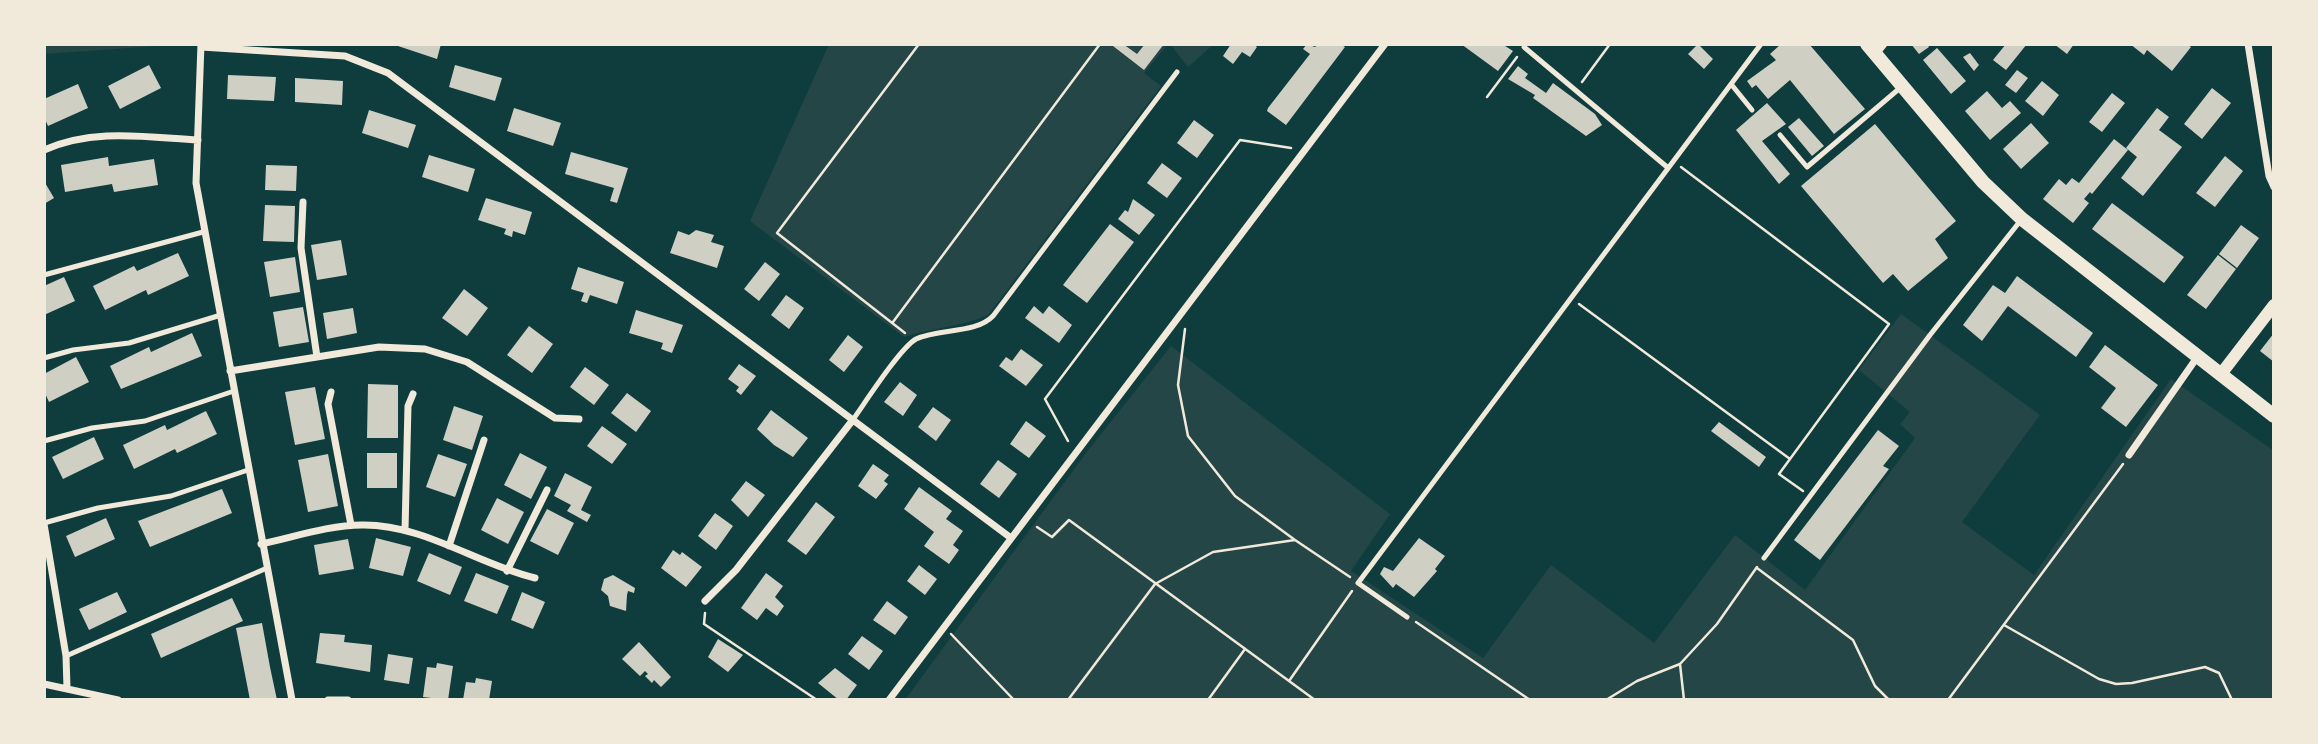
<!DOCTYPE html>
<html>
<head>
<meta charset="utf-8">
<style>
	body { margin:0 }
	#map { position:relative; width:2318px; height:744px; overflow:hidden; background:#0f3d3e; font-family:Lora,serif }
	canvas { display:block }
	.frame { position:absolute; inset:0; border:46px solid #f1e9da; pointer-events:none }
</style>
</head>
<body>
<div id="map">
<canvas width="2318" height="744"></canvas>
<div class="frame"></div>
</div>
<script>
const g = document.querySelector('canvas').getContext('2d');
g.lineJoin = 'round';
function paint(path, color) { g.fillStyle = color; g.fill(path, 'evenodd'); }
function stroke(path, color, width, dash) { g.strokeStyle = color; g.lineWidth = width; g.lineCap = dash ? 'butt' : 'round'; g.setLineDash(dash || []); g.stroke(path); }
paint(new Path2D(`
	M44 44H185L44 54Z
	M829 44H1168L1144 73 1161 86 989 314C966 326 931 328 904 337L750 221Z
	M1170 44H1214L1188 67Z
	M1901 314 2040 415 1962 522 2034 575 2171 379 2274 451V700H905L1086 453 1171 346 1390 514 1351 571 1483 658 1551 565 1654 643 1735 535 1805 590 1915 438 1900 424 1910 412 1859 370Z`), '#244646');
paint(new Path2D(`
	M392 44H441L437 59Z
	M1115 44H1123L1137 54 1145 44H1164L1144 70 1113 46Z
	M1231 44H1253L1257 47 1250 57 1242 52 1233 64 1223 56Z
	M1307 44 1315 47 1318 44H1340L1345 47 1286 125 1267 111 1268 108 1310 54 1303 49Z
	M1461 44H1502L1513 51 1498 71Z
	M1698 44 1713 59 1704 69 1688 54Z
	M1781 44H1809L1865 109 1834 134 1790 80 1768 99 1756 85 1752 88 1747 81 1776 60 1770 54Z
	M1911 44H1927L1929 47 1919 54Z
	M2006 44H2027L2006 70 1993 60Z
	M2054 44H2074L2067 54Z
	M2130 44H2187L2191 47 2172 71 2147 50 2144 55Z
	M1937 48 1966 81 1951 94 1923 60Z
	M1970 53 1979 65 1974 71 1963 57Z
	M149 65 161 88 120 109 108 86Z
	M455 65 502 78 495 101 449 87Z
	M1518 66 1528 74 1525 78 1546 93 1553 83 1595 114 1602 125 1586 136 1533 98 1535 95 1508 79Z
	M2017 70 2028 78 2016 93 2005 85Z
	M228 75 276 77 274 101 227 99Z
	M295 78 343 81 342 105 295 102Z
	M2042 81 2059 95 2043 116 2025 101Z
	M78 84 88 108 48 126 44 117V99Z
	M2212 88 2231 103 2202 139 2184 124Z
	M1987 91 2002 108 2010 101 2021 113 1990 140 1965 111Z
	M2112 93 2125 103 2102 132 2089 122Z
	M1767 103 1786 124 1762 141 1790 174 1779 184 1736 130Z
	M514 108 561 123 553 146 507 131Z
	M2157 108 2169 117 2159 130 2182 147 2143 196 2121 178 2137 157 2126 148Z
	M369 110 416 125 408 148 362 133Z
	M1799 118 1824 146 1812 156 1788 127Z
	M1194 120 1214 135 1197 158 1177 143Z
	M2031 123 2049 143 2021 169 2003 149Z
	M1875 124 1956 221 1935 239 1948 258 1908 291 1893 274 1883 283 1801 186Z
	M2114 139 2128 150 2092 194 2090 192 2084 199 2089 203 2073 223 2043 199 2059 179 2066 185 2072 178 2079 183Z
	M571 152 628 168 617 203 610 201 614 188 565 174Z
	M429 155 475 169 468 192 422 177Z
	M2225 156 2243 171 2215 207 2196 193Z
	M108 157 109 166 154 159 158 185 114 192 112 184 65 192 61 165Z
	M1162 163 1182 178 1167 198 1147 183Z
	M266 165 297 166 296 191 265 190Z
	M44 181 54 198 44 204Z
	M486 198 532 212 525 235 513 231 512 237 504 234 506 229 478 220Z
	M1133 199 1155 215 1139 235 1118 219 1125 210 1128 212Z
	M2112 203 2184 257 2164 283 2092 229Z
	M265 205 295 206 294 242 263 241Z
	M1110 224 1134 242 1087 303 1063 285Z
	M2241 225 2259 238 2237 268 2219 254Z
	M696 230 714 235 711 242 724 246 717 268 670 253 678 231 689 235Z
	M341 240 347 275 317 280 311 245Z
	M178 253 189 276 148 295 146 290 105 310 93 286 134 266 137 271Z
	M2218 255 2236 269 2206 309 2187 295Z
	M295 257 300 292 270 297 264 262Z
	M765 262 780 274 759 301 744 289Z
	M578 267 624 282 617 304 590 295 587 303 581 301 584 293 571 289Z
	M2017 276 2093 333 2076 357 2008 306 1982 341 1963 325 1993 285 2005 293Z
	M64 277 75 301 44 315V286Z
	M464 289 488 308 467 336 442 318Z
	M786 295 804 308 789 329 771 315Z
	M1034 306 1043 314 1049 306 1072 325 1059 343 1025 318Z
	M303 307 309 342 279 347 273 312Z
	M353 308 357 333 327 339 323 313Z
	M636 310 683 325 672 353 661 349 663 343 629 333Z
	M529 326 553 344 532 373 507 355Z
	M192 333 202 356 121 389 110 366 149 347 151 352Z
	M2274 333V362L2260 351Z
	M848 335 863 347 844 372 829 360Z
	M2105 345 2158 385 2126 427 2101 408 2116 388 2089 367Z
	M1021 349 1043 365 1026 386 999 366 1006 357 1012 361Z
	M76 357 89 382 49 402 44 391V374Z
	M739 364 756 376 741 395 736 391 739 387 728 379Z
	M585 367 609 385 594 405 570 387Z
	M900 382 917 395 903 416 884 402Z
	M368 384 398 385V438H367Z
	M315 387 325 439 295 445 285 392Z
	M627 393 651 411 636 432 611 413Z
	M454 406 483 416 472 450 443 440Z
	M933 407 951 420 936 441 918 427Z
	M771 410 808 438 793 457 774 445 757 429Z
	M206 411 217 434 177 453 175 449 134 469 123 445 165 425 167 430Z
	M1026 421 1046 436 1029 458 1010 444Z
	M1719 422 1766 457 1759 467 1711 431Z
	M602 426 627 444 612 464 587 446Z
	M1878 430 1899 446 1883 466 1889 469 1820 560 1794 540Z
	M94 437 104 459 63 479 52 457Z
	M367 453H397V488H367Z
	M520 453 547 467 531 499 504 485Z
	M328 454 338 506 308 512 298 460Z
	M438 454 467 464 455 497 426 487Z
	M998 460 1017 474 999 498 980 484Z
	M873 464 889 475 884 481 888 484 876 499 858 486Z
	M565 473 592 487 581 510 591 515 587 522 567 511 571 505 554 496Z
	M746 481 765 495 748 517 731 500Z
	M919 487 952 511 946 519 963 531 953 545 959 550 949 564 924 546 934 532 904 509Z
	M222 489 232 513 150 547 138 521Z
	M497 498 524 512 508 544 481 530Z
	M816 502 835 517 806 555 787 541Z
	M547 509 574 523 558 555 530 541Z
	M715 513 733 526 716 550 698 536Z
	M106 518 115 539 75 557 66 536Z
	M376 538 411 547 403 576 369 568Z
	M1419 538 1445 556 1435 569 1437 571 1414 597 1396 584 1393 588 1380 574 1384 567 1393 571Z
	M348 539 354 569 319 575 314 545Z
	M673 550 680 555 682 552 702 567 686 587 661 568Z
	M429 553 462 567 450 595 417 581Z
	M919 565 937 579 925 595 907 581Z
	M476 573 509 586 497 614 464 601Z
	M766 573 783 586 775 597 784 606 777 616 766 608 757 620 741 608Z
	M613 575 635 588 634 593 628 591 627 595 626 611 610 606 608 596 601 590 604 579Z
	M117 592 127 612 89 630 79 609Z
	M522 592 545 602 533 629 511 620Z
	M232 598 243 621 161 658 151 634Z
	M887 601 908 617 895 635 873 620Z
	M262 623 270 667 277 700H250L236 628Z
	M320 633 345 635 344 642 372 645 370 672 316 663Z
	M862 636 883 651 869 670 848 654Z
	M718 639 743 655 728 672 708 657Z
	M639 642 671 677 661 687 654 680 652 683 645 676 648 674 645 671 640 676 622 659Z
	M388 654 413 658 409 684 384 680Z
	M437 663 453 666 448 700 423 697 427 667 436 668Z
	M835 668 857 685 846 700H839L818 683Z
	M476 678 492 681 489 700H463L466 682 475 683Z`), '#cfcfc3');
stroke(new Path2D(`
	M1582 82 1610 44
	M1487 97 1517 57
	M1681 167 1889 324 1779 474 1803 491
	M1579 304 1790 459
	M893 322 1100 44
	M1185 329 1178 385 1188 436 1235 496 1295 540
	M905 333 777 233 919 44
	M1068 441 1045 399 1240 140 1291 148
	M1037 527 1052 537 1069 520 1315 700
	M1757 568 1853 640 1875 686 1889 700
	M705 613 704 624 817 700
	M1416 622 1530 700
	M2004 625 2099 679 2116 684 2132 683 2205 667 2219 673 2232 700
	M951 634 1014 700
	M1680 664 1684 700
	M1289 681 1352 591
	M1068 700 1155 584 1213 552 1295 540 1350 577
	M1208 700 1245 649
	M1606 700 1637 681 1680 664 1717 624 1757 567
	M1948 700 2123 464`), '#f1e9da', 2.5);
stroke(new Path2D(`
	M1524 47 1667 167
	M1731 84 1752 110
	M1780 135 1807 167 1900 88
	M44 275 203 232
	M44 358 73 350 129 343 221 315
	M852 421C865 403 900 348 916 339 939 328 976 334 993 316L1177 72
	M44 441 92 428 145 421 234 391
	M44 523 98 508 171 496 248 470
	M1764 558 1930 335 2021 220
	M1407 617 1358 583 1761 44
	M66 656 267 568`), '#f1e9da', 5);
stroke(new Path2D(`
	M201 44 196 183 292 700
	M2248 44 2269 176 2274 187
	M201 47 345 56 388 73 1011 538
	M1876 54 1884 44
	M44 150C93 128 145 137 198 140
	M303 202 301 248 317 357
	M230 371 379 347 425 349 467 362 555 418 579 419
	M331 392 328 404 351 525
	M2129 455 2198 356
	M44 524 66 656 67 688
	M405 530 408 406 413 394
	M261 544C294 537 329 525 362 525 423 524 477 564 535 578
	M449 546 484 440
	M507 571 547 490
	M705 601 736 570 852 421
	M44 684 118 700
	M328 700H348
	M889 700 1385 44`), '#f1e9da', 7);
stroke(new Path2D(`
	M2221 374 2274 305`), '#f1e9da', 12);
stroke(new Path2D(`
	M1867 44 1983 182 2022 219 2274 416`), '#f1e9da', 14);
</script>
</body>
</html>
